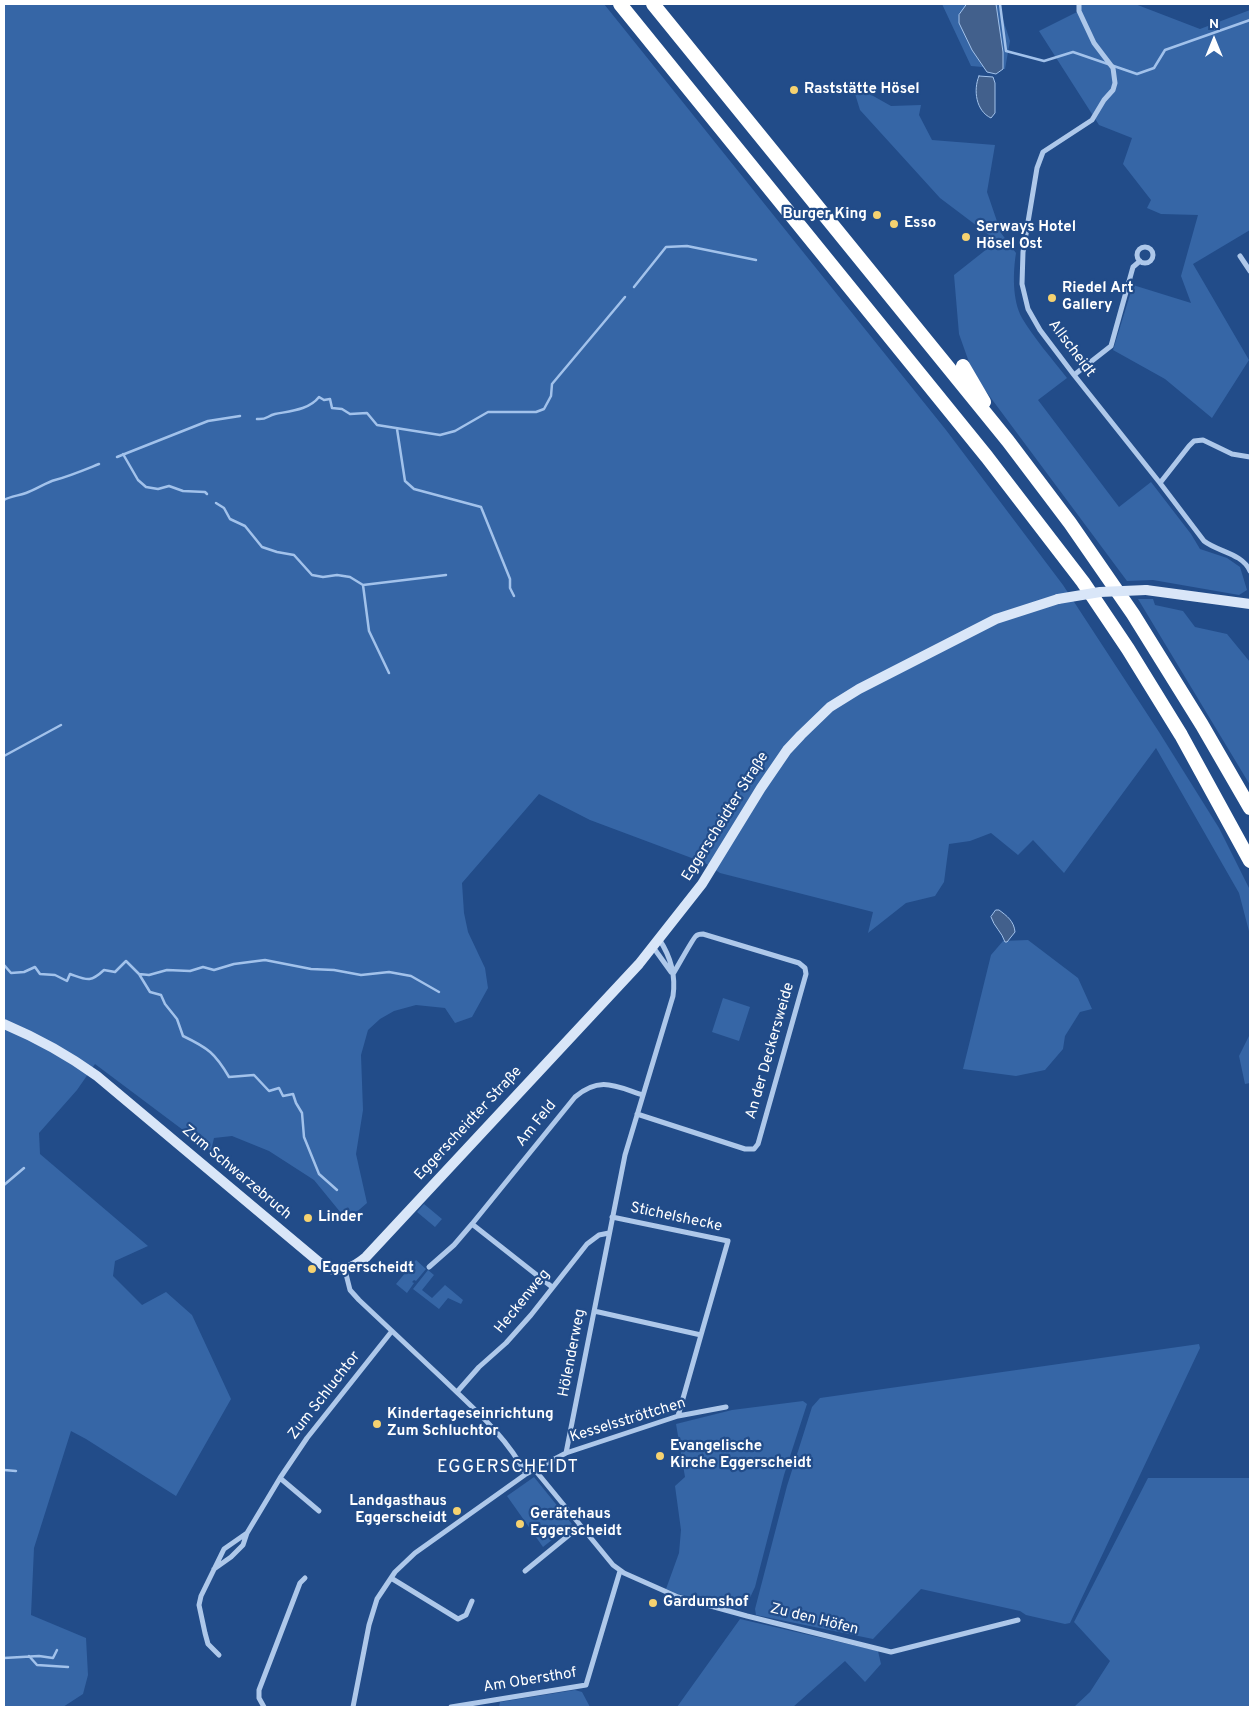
<!DOCTYPE html>
<html>
<head>
<meta charset="utf-8">
<style>
	body { margin:0 }
	#map { position:relative; width:1254px; height:1711px; overflow:hidden; background:#224c89; font-family:Overpass,sans-serif }
	canvas { display:block }
	.frame { position:absolute; inset:0; border:5px solid #fff; pointer-events:none }
	.north { position:absolute; left:1189px; top:15px; width:50px; height:50px; -webkit-text-stroke:4px #224c89; paint-order:stroke; rotate:0deg; font-size:14px; font-weight:700; line-height:20px; text-align:center; color:#fff }
	.north::after { content:''; display:block; margin:auto; width:18px; height:22px; background:#fff; clip-path:polygon(50% 0,100% 100%,50% 72%,0 100%) }
</style>
</head>
<body>
<div id="map">
<canvas width="1254" height="1711"></canvas>
<div class="frame"></div>
<div class="north">N</div>
</div>
<script>
const g = document.querySelector('canvas').getContext('2d');
g.lineJoin = 'round';
function paint(path, color) { g.fillStyle = color; g.fill(path, 'evenodd'); }
function stroke(path, color, width, dash) { g.strokeStyle = color; g.lineWidth = width; g.lineCap = dash ? 'butt' : 'round'; g.setLineDash(dash || []); g.stroke(path); }
function label(font, color, halo, rows, align = 'center') {
  g.font = font + ' Overpass,sans-serif'; g.lineWidth = 4.5; g.setLineDash([]); g.textBaseline = 'middle'; g.strokeStyle = halo; g.fillStyle = color; for (const [text, x, y, turn = 0] of rows) {
    g.save(); g.translate(x, y); g.rotate((+turn || 0) * Math.PI / 180); g.textAlign = isNaN(turn) ? turn : align; if (halo) g.strokeText(text, 0, 0); g.fillText(text, 0, 0); g.restore();
  }
}
paint(new Path2D(`
	M4 4H604L946 430 1063 585 1159 732 1219 828 1250 890V935L1239 893 1156 748 1064 873 1033 840 1018 855 991 833 970 841 949 844 944 882 935 896 906 903 868 933 873 912 720 873 705 863 590 820 539 794 462 883 464 913 468 932 485 968 488 988 472 1017 455 1023 445 1008 416 1005 394 1011 380 1019 368 1030 361 1055 363 1110 356 1154 367 1203 345 1222 341 1213 314 1180 269 1151 232 1136 214 1138 211 1151 95 1064 77 1090 39 1133 40 1154 148 1246 115 1261 113 1276 142 1305 166 1292 192 1315 231 1399 176 1496 86 1439 71 1431 34 1548 31 1615 86 1638 88 1675 83 1694 63 1707H4Z
	M942 4H998L1010 41 1005 69 971 66Z
	M1078 4H1135L1200 29 1250 10V230L1193 264 1249 360 1212 418 1165 379 1113 350 1133 285 1191 303 1181 276 1198 215 1161 214 1147 208 1151 200 1123 164 1132 138 1099 125 1039 31 1077 12Z
	M852 84 891 106 921 105 919 115 932 140 995 145 987 192 1001 233 1016 253C1013 272 1012 300 1022 318 1033 337 1053 360 1067 378L1038 400 1119 507 1151 482 1191 534 1200 549 1227 558 1240 567 1247 590 1239 595 1153 580 1127 581 982 386 970 365 959 334 954 275 997 241 940 198 860 110Z
	M1138 599H1153L1155 605 1183 611 1195 627 1227 634 1250 662V785Z
	M1028 940 1078 978 1092 1009 1080 1012 1065 1036 1063 1049 1045 1070 1016 1076 963 1069 991 955 1003 941Z
	M723 998 750 1007 739 1041 712 1032Z
	M1250 1034V1083L1245 1084 1239 1056Z
	M424 1204 442 1219 435 1227 417 1212Z
	M416 1260 426 1269 416 1281 414 1280 412 1282 414 1283 407 1293 396 1284Z
	M428 1270 434 1275 422 1290 432 1298 445 1285 463 1300 461 1304 448 1298 439 1309 413 1289Z
	M1199 1344 1200 1348 1070 1623 1065 1624 1026 1615 1020 1611 921 1589 873 1639 756 1615 755 1609 787 1486 812 1407 820 1398Z
	M803 1401 807 1404 784 1475 755 1587 747 1604 739 1609 678 1594 666 1589 679 1553 681 1530 675 1486 685 1477 676 1424 732 1410Z
	M534 1477 572 1524 543 1547 507 1496Z
	M1148 1478H1250V1707H1074L1090 1692 1110 1661 1074 1622Z
	M740 1619 878 1651 881 1664 865 1682 845 1661 793 1707H677Z
	M575 1690 582 1692 590 1707H499L500 1702Z`), '#3666a6');
const water = new Path2D(`
	M967 4H996L1003 52V69L996 74 987 72 972 50 959 23V15Z
	M979 76 993 77 995 83V113L991 118C976 111 973 90 979 76Z
	M996 910H999C1007 916 1014 921 1015 932L1007 942H1005C1002 932 994 927 991 917Z`);
paint(water, '#42608c');
stroke(water, '#a2c2eb', 1);
stroke(new Path2D(`
	M1000 4 1006 51 1044 61 1073 52 1137 74 1154 68 1165 50 1250 20
	M634 287 666 247 687 246 756 260
	M257 419C267 420 267 416 275 414 290 411 309 410 319 397L324 400 330 399 332 408 342 409 350 414 367 413 377 425 440 435 455 431 488 412H536L544 409 551 396 552 384 625 297
	M397 429 405 481 414 489 481 507 510 579V588L514 596
	M123 454 138 480 146 487 158 489 169 486 183 491 205 492 207 494
	M117 457 208 421 240 416
	M4 500C11 496 18 496 26 493 35 490 47 482 55 480 70 476 84 470 99 464
	M216 503 224 508 230 519 245 526 262 547 277 552 294 555 312 575 323 577 337 575 350 577 363 585 446 575
	M363 585 369 631 389 673
	M4 756 61 725
	M4 965 11 973 24 972 35 967 40 974 55 975 67 981 70 974C87 980 90 983 104 970L115 972 126 961 139 974 150 992 161 995 165 1004 177 1019 183 1036C208 1048 215 1053 229 1077L254 1075 269 1091 279 1088 283 1096 293 1094 296 1103 302 1113 304 1137 319 1174 337 1190
	M139 974 149 975 167 970 190 971 203 967 214 970 234 964 265 960 311 969 334 970 361 975 389 972 411 976 439 992
	M4 1185 24 1168
	M4 1470 16 1471
	M29 1656 37 1665 68 1667
	M4 1658 39 1656 53 1658 57 1650`), '#a2c2eb', 2.5);
stroke(new Path2D(`
	M1079 4V11L1094 43 1113 68 1115 83 1113 90 1104 100 1092 120 1043 152 1037 168 1023 252 1022 284 1028 309 1040 330 1074 375 1160 483 1204 541C1218 552 1242 553 1250 571
	M1137 255a8 8 0 1 1 16 0a8 8 0 1 1-16 0Z
	M1240 256 1250 271
	M1074 375 1111 346 1133 267 1140 261
	M1160 483 1189 446 1194 441 1203 440 1232 454 1250 457
	M653 947 671 972
	M637 1114 745 1149H754L758 1144 806 974 805 968 799 963 703 934C700 934 698 934 696 936 693 938 677 968 673 974
	M612 1217 728 1241 701 1335
	M472 1224 552 1287
	M429 1267 454 1245 472 1224 575 1097C600 1076 615 1086 643 1095
	M345 1270 350 1290 359 1300C387 1326 415 1353 443 1379 473 1408 506 1436 526 1474
	M594 1311 701 1335 678 1416
	M457 1392 479 1367 506 1343 531 1315 587 1244 599 1235 609 1233
	M566 1453 625 1155 673 996C676 975 671 957 659 939
	M535 1470 613 1565 624 1573 678 1597 747 1616 891 1652 1018 1620
	M280 1478 319 1511
	M214 1569 231 1557 243 1545 247 1533 280 1478 307 1438 392 1331
	M525 1571 580 1526
	M391 1578 458 1619 466 1615 472 1601
	M219 1655 208 1644 205 1633 199 1605 201 1596 224 1549 247 1533
	M264 1707 259 1698V1690L300 1583 305 1578
	M353 1707 369 1625 377 1599 395 1572 415 1553 526 1474 566 1453 678 1416 726 1407
	M451 1707 586 1685 620 1571`), '#aec8ea', 5);
stroke(new Path2D(`
	M1146 590 1250 604
	M4 1024C37 1038 68 1055 97 1076L326 1268C342 1273 354 1267 366 1257L639 964 702 884 761 788 787 750 801 735 830 707 859 689 996 619 1058 599`), '#d9e6f8', 10);
stroke(new Path2D(`
	M620 4 987 457 1083 582 1128 649 1181 735 1250 861
	M653 4 1008 441 1070 523 1133 614 1202 725 1250 808
	M963 366 984 402`), '#fff', 14);
stroke(new Path2D(`
	M1058 599 1100 592 1146 590`), '#d9e6f8', 10);
for (const [x, y, r, color] of [
	[794,90,5,"#f6d270"],
	[877,215,5,"#f6d270"],
	[894,224,5,"#f6d270"],
	[966,237,5,"#f6d270"],
	[1052,298,5,"#f6d270"],
	[308,1218,5,"#f6d270"],
	[312,1269,5,"#f6d270"],
	[377,1424,5,"#f6d270"],
	[660,1456,5,"#f6d270"],
	[457,1511,5,"#f6d270"],
	[520,1524,5,"#f6d270"],
	[653,1603,5,"#f6d270"]
]) { const dot = new Path2D(); dot.arc(x, y, r, 0, 2 * Math.PI); g.fillStyle = color; g.fill(dot); stroke(dot, '#224c89', 2); }
label('bold 15px', '#fff', '#224c89', [
	["Raststätte Hösel",804,90],
	["Burger King",867,215,"right"],
	["Esso",904,224],
	["Serways Hotel",976,228],
	["Hösel Ost",976,245],
	["Riedel Art",1062,289],
	["Gallery",1062,306],
	["Linder",318,1218],
	["Eggerscheidt",322,1269],
	["Kindertageseinrichtung",387,1415],
	["Zum Schluchtor",387,1432],
	["Evangelische",670,1447],
	["Kirche Eggerscheidt",670,1464],
	["Landgasthaus",447,1502,"right"],
	["Eggerscheidt",447,1519,"right"],
	["Gerätehaus",530,1515],
	["Eggerscheidt",530,1532],
	["Gardumshof",663,1603]
], 'left');
label('15px', '#fff', '#224c89', [
	["Allscheidt",1071,349,53],
	["Eggerscheidter Straße",726,817,-58],
	["An der Deckersweide",771,1051,-74],
	["Eggerscheidter Straße",469,1124,-47],
	["Am Feld",537,1124,-51],
	["Zum Schwarzebruch",236,1173,40],
	["Stichelshecke",676,1218,12],
	["Heckenweg",523,1302,-51],
	["Hölenderweg",573,1353,-79],
	["Zum Schluchtor",325,1396,-52],
	["Kesselsströttchen",628,1421,-17],
	["Zu den Höfen",814,1620,14],
	["Am Obersthof",530,1681,-9]
]);
g.letterSpacing = '1px';
label('18px', '#fff', '#224c89', [
	["EGGERSCHEIDT",508,1468]
]);
g.letterSpacing = '0px';
</script>
</body>
</html>
